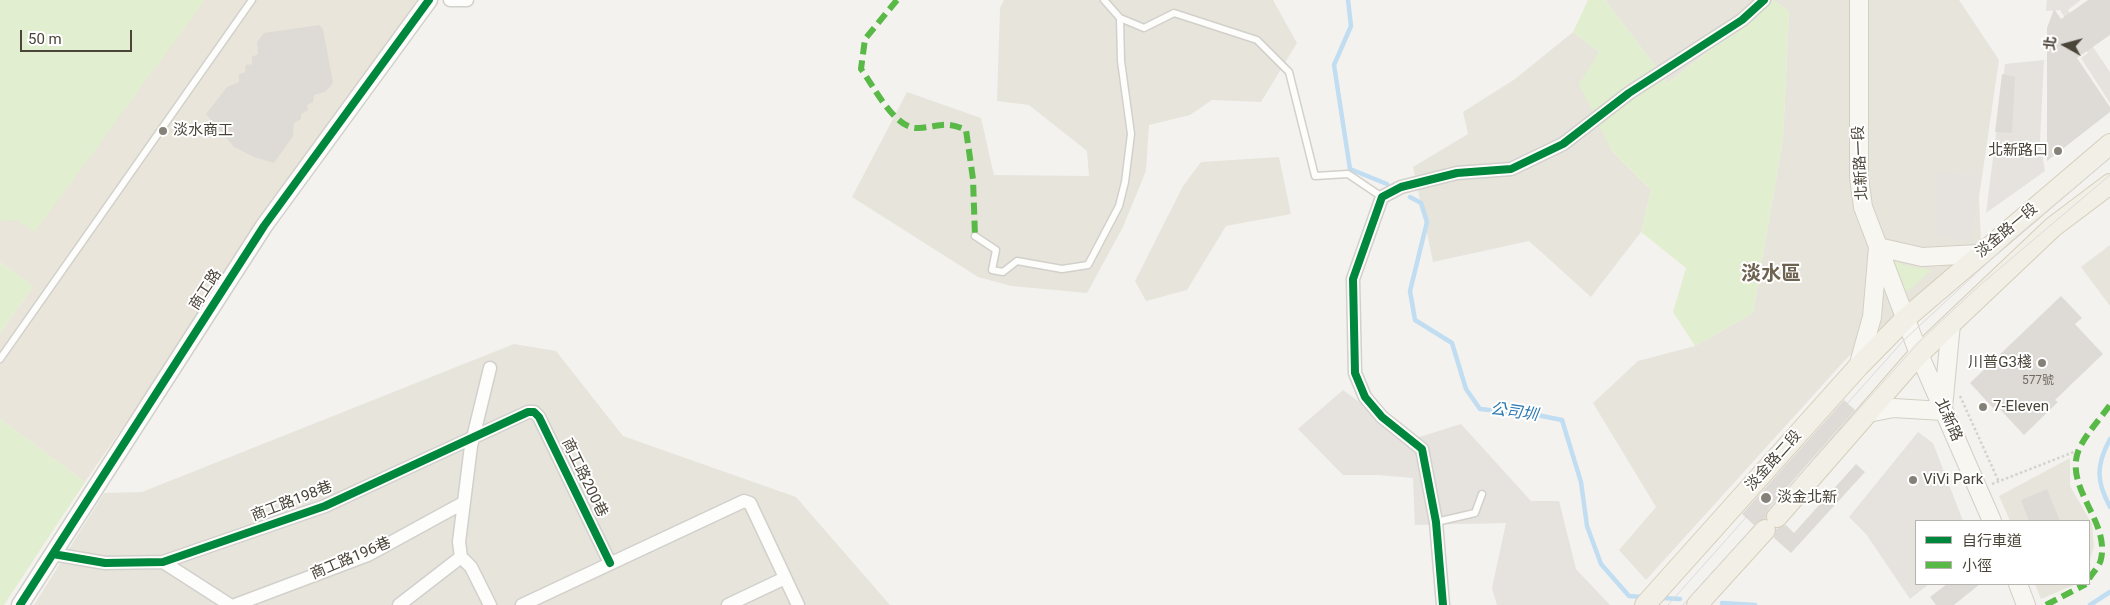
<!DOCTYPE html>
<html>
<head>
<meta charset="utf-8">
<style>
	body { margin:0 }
	#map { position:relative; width:2110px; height:605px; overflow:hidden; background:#f4f2ee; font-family:Roboto,"Noto Sans TC",sans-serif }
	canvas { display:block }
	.legend { position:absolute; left:1915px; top:520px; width:175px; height:65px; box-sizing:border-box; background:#fff; border:1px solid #b7b4b0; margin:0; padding:6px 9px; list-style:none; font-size:15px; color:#4b4439 }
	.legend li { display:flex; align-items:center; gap:10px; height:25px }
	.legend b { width:25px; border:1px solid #b7b4b0 }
	.north { position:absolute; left:2040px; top:20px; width:50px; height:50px; -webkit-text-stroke:4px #fff; paint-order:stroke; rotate:277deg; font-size:14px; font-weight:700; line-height:20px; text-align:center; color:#4b4439 }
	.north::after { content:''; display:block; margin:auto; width:18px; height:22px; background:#4b4439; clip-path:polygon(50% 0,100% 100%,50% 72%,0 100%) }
	.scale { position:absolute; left:20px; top:30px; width:112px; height:22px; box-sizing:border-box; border:2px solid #4b4439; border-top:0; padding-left:6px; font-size:15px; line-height:18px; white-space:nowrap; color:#4b4439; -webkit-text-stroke:4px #fff; paint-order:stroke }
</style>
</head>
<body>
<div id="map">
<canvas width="2110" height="605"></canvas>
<ul class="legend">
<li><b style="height:6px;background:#00873e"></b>自行車道</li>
<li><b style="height:6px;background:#58b947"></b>小徑</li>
</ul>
<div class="north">北</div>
<div class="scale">50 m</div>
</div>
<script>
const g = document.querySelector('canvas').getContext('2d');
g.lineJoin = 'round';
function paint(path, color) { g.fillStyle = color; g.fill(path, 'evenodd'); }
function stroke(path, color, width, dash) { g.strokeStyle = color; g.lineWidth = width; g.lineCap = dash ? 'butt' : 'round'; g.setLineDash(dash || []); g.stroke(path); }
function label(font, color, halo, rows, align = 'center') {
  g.font = font + ' Roboto,"Noto Sans TC",sans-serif'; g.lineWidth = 4; g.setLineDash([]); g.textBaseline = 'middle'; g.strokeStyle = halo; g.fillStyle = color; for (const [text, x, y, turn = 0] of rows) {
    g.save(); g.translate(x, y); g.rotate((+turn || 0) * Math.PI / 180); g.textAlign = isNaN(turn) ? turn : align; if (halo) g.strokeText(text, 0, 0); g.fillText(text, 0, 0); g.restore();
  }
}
paint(new Path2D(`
	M1004 0H1273L1297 43 1261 102 1212 100 1190 115 1149 125 1146 171 1123 227 1087 293 1011 286 978 277 852 197 907 92 981 118 994 175 1089 176 1087 151 1029 105 997 101 1000 8Z
	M1605 0H1959L1999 60 1979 198 1981 240 1847 358 1646 580 1619 550 1656 507 1593 403 1638 361 1695 346 1753 313 1783 139 1789 11 1773 0 1668 83Z
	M1573 32 1599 52 1611 150 1651 190 1641 232 1591 297 1529 241 1433 262 1413 167 1468 134 1463 112 1515 79Z
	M1279 157 1291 214 1226 226 1187 290 1146 301 1135 281 1183 186 1201 162Z
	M2110 245V306L2081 267Z
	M514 344 556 351 623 436 796 497 890 605H34L104 493 142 492Z
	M2070 458V486L2092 524 2094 547 2089 563V521H2010L1999 496Z
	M2035 584H2076L2041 599Z`), '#e7e4dc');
paint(new Path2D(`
	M1343 390 1410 440 1461 424 1531 501H1559L1576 569 1610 605H1497L1492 588 1506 523 1415 525 1413 478 1379 475H1343L1298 429Z`), '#e6e2de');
paint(new Path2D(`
	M0 0H417L85 482 0 419V334L33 286 0 262Z`), '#eae5da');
paint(new Path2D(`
	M0 0H205L35 232 17 220 0 221Z
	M1588 0H1605L1668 83 1773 0 1789 11 1783 139 1753 313 1695 346 1673 312 1686 268 1641 232 1651 190 1611 150 1579 84 1599 52 1573 32Z
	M1889 258 1904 265 1932 270 1908 291 1903 290Z
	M0 262 33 286 0 334Z
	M0 419 85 482 4 605H0Z`), '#e1eecf');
paint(new Path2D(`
	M2047 0H2081L2068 10 2110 72V103L2081 58 2088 53 2060 10 2046 11Z
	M2044 60 2040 141 2045 171 1986 213 2005 64Z
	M1936 172 1981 176 1972 236 1960 241 1936 235Z
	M1918 432 1933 443 1963 521H1916V584H1929L1910 599 1866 534 1849 517Z`), '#e6e3df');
stroke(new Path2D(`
	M1348 0 1351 26 1334 65 1350 169 1387 184
	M1410 197 1421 203 1427 222 1410 291 1415 320 1452 343 1466 389 1480 409 1537 415 1562 420 1581 482 1587 526 1601 564 1629 596 1642 597
	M2110 439C2096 465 2096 481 2110 507
	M1662 598 1680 599
	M1722 603 1755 605
	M2090 605 2110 592`), '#c0ddf1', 4.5);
paint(new Path2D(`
	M2088 0H2110V35L2077 58 2110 107V112L2047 161V28L2054 9 2061 19Z
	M319 25 323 29 333 83 325 92 314 95 313 102 307 105 308 110 301 114V119L294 123 293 136 274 163 254 157 234 147 206 114 227 87 239 82V74L245 72 246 65 252 64V57L258 54 257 42 264 33Z
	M2002 74 2015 77 2012 133 1995 132Z
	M2061 296 2082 318 2075 324 2103 354 2055 400 2058 402 2024 435 1996 405 1993 408 1970 383Z
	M1844 400 1855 410 1768 509 1766 518 1754 525 1742 514Z
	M1856 464 1865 472 1791 553 1774 538 1776 529 1786 525 1794 533Z
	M2047 489 2060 521H2029L2021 500Z
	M1947 584H1980L1954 605H1936L1930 597Z`), '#dedbd6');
const service = new Path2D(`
	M1104 0 1120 18 1144 28 1174 13 1257 40 1289 72 1315 176 1348 174 1382 197
	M975 236 996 250 992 270 1003 272 1017 261 1062 269 1088 265 1119 206 1125 182 1131 134 1121 61 1120 18
	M0 359 252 0
	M1436 522 1475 513 1482 494`);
const minor = new Path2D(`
	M450 0H467
	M490 368 471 446 459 542 461 557 471 567 490 605
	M53 554 105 563 163 562 325 506 528 412H534L539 417 610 563
	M163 562 230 605
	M235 605 368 555 463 503
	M399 605 461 557
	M522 605 744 501 750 503 798 605
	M728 605 785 578
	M1443 605 1436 522 1422 449 1382 417 1365 397 1355 373 1353 279 1382 197 1401 187 1457 173 1511 169 1563 144 1629 93 1742 20 1764 0`);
const tertiary = new Path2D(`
	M20 605 264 226 429 0`);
const secondary = new Path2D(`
	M1859 0V177L1863 207 1919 354 1992 521
	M1858 367 1872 317 1878 247 1922 257 1979 254
	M1943 408 1951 324
	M1868 413 1894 408 1943 411
	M2018 584 2026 605`);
const primary = new Path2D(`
	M1777 517 1919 354 2053 227 2110 184
	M1645 605 1858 367 1905 319 2110 144
	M1697 605 1765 530`);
stroke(service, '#d2d0cb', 9);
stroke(minor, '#d2d0cb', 15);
stroke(tertiary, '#d2d0cb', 19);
stroke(secondary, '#d3cfc5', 20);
stroke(primary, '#d6cebb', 22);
stroke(new Path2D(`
	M1960 396 1999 482
	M1992 484 2079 450`), '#d3d2cc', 2.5, [2.5, 2.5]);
stroke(service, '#fdfdfc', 6);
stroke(minor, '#fdfdfc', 12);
stroke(tertiary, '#fdfdfc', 16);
stroke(secondary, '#f7f6f1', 18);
stroke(primary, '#f2efe6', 20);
stroke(new Path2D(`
	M1668 605 1903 341 2011 241 2110 158
	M1683 605 1920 341 1980 285 2110 175`), '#dbdbda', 1);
stroke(new Path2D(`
	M897 0 865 39 861 69C873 85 895 130 918 128 940 127 944 120 966 130L973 179 975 236
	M2089 579C2092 573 2100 566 2101 559 2110 521 2063 487 2079 449 2086 434 2100 419 2110 405
	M2046 605 2086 584`), '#58b947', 6, [12, 6]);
stroke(new Path2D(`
	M53 554 105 563 163 562 325 506 528 412H534L539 417 610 563
	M20 605 264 226 429 0
	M1443 605 1436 522 1422 449 1382 417 1365 397 1355 373 1353 279 1382 197 1401 187 1457 173 1511 169 1563 144 1629 93 1742 20 1764 0`), '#00873e', 8);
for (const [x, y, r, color] of [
	[163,131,5,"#868178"],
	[2058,151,5,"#868178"],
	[2042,363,5,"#868178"],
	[1983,407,5,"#868178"],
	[1913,480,5,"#868178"],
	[1766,498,6,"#868178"]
]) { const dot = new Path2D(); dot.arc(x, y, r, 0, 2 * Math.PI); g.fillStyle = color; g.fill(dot); stroke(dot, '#fff', 2); }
label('12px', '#706a61', null, [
	["577號",2038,381]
]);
label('15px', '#4b4439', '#fff', [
	["淡水商工",173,131],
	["北新路口",2048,151,"right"],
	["川普G3棧",2032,363,"right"],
	["7-Eleven",1993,407],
	["ViVi Park",1923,480],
	["淡金北新",1777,498]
], 'left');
label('15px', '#4b4439', '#fff', [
	["北新路一段",1861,163,-93],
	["淡金路一段",2007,231,-40],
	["商工路",206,290,-57],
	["北新路",1948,420,66],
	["淡金路二段",1774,461,-48],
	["商工路200巷",584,478,64],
	["商工路198巷",292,502,-21],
	["商工路196巷",351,559,-23]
]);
label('italic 16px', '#2e7ab2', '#fff', [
	["公司圳",1514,413,8]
]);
label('bold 20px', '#6e6250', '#fff', [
	["淡水區",1771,275]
]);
</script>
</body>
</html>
